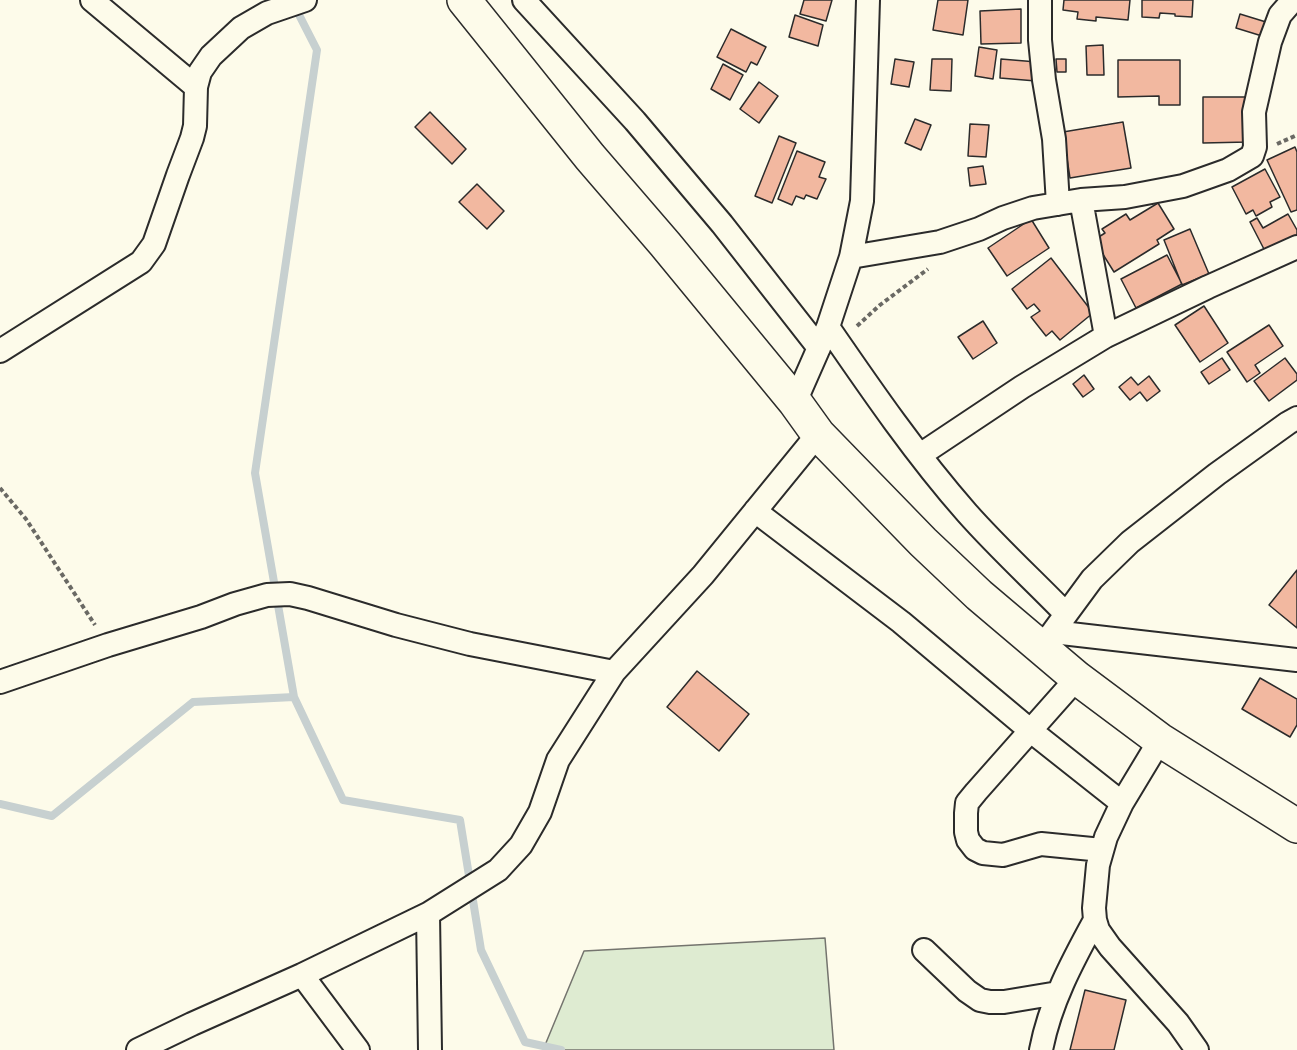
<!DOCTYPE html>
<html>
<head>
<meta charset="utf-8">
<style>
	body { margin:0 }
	canvas { display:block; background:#fdfbea }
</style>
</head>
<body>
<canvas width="1297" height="1050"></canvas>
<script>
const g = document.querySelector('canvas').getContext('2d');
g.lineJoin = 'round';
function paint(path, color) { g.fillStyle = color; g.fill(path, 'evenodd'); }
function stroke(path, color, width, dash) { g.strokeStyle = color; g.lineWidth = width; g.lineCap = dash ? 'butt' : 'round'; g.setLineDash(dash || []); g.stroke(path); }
const green = new Path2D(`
	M825 938 834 1050H543L584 951Z`);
paint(green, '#deebd1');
stroke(green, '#74746e', 1.5);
stroke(new Path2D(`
	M294 697 255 473 317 50 295 7
	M0 804 52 816 193 702 294 697 343 800 460 820 481 950 525 1042 561 1050`), '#c7d0d0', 8);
const building = new Path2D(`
	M804 0H832L826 21 800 14Z
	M938 0H968L963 35 933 30Z
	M1064 0H1130L1128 20 1096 17V21L1077 19 1078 12 1063 10Z
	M1142 0H1193L1192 17 1175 16V14L1160 13 1159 18 1142 17Z
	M1021 9V43L981 44 980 11Z
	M1240 14 1266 22 1262 36 1236 28Z
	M795 15 823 25 818 46 789 37Z
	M731 29 766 47 757 65 751 62 746 72 717 57Z
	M1103 45 1104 75H1087L1086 46Z
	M979 47 997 50 993 79 975 76Z
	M895 59 914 62 909 87 891 84Z
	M932 59H952L951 91 930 90Z
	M1001 59 1037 62 1036 81 1000 78Z
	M1056 59H1066V72H1057Z
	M1118 60H1180V105H1159V96L1118 97Z
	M723 64 743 75 730 100 711 89Z
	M759 82 778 96 759 123 740 109Z
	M1203 97H1247L1248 142 1203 143Z
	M430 112 466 149 452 164 415 127Z
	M915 119 931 125 921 150 905 143Z
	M1123 122 1131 168 1070 178 1063 132Z
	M970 124 989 125 986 157 968 156Z
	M779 136 796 143 772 203 755 196Z
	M1295 147 1297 152V210L1291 212 1267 160Z
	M797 151 825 162 819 177 826 179 817 199 806 195 804 199 796 196 792 205 778 199Z
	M983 166 986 184 970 186 968 168Z
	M1265 169 1280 197 1270 202 1272 207 1256 216 1253 210 1246 214 1232 187Z
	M477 184 504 211 487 229 459 202Z
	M1158 203 1174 229 1157 240 1159 244 1114 272 1094 240 1105 233 1102 229 1126 214 1130 220Z
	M1288 214 1297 230V238L1267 255 1250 222 1257 218 1263 228Z
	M1031 219 1049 248 1007 276 988 248Z
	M1190 229 1209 274 1182 285 1164 240Z
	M1167 255 1182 284 1136 308 1121 279Z
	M1051 258 1093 313 1060 340 1052 331 1046 336 1031 317 1040 311 1034 304 1027 309 1012 289Z
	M1204 306 1228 343 1200 362 1175 325Z
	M983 321 997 343 973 359 958 337Z
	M1269 325 1283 346 1255 365 1260 373 1247 382 1227 352Z
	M1222 358 1230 370 1209 384 1201 372Z
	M1285 358 1297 374V380L1269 401 1254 381Z
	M1084 375 1094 389 1083 397 1073 384Z
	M1149 376 1160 391 1147 401 1140 392 1130 400 1119 387 1131 377 1138 385Z
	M1297 570V628L1269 605Z
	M697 671 749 714 719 751 667 707Z
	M1260 678 1297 699V725L1290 737 1242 709Z
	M1085 990 1126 1000 1114 1050H1070Z`);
paint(building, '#f2b8a0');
stroke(building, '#2b2b2b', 1.5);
const minor = new Path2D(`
	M92 0 196 87
	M524 0 635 121 722 224 819 348
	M1040 0V40L1044 80 1054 139 1058 204
	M1081 200 1106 336
	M851 257 940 242 979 229 1003 218 1033 208 1081 200 1125 197 1183 186 1228 170 1252 156 1255 147 1254 112 1270 42 1280 15 1293 0
	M828 327C872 391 916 455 967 513 998 548 1033 580 1066 614
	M0 351 141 262 154 244 178 175 192 138 195 126 196 87 200 72 211 56 241 28 267 13 305 0
	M795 402 828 327 851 257 862 201 868 0
	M920 455 1022 387 1106 336 1208 287 1297 247
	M755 511 901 622 1031 731 1122 803
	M1053 632 1297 660
	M1041 647 1053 632 1092 579 1130 542 1217 474 1288 423 1297 418
	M1077 678 976 792 967 803 966 813V832L968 840 975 849 983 853 1003 855 1041 844 1102 850
	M0 682 108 645 201 617 235 604 267 595 290 594 308 598 396 625 470 644 614 672
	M1160 740 1122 803 1106 837 1098 865 1094 908 1095 920 1098 930 1110 947 1178 1023 1197 1050
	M428 914 430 1050
	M924 950 967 991 980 1000 990 1002H1004L1058 993
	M302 975 358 1050
	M138 1050 192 1024 302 975 428 914 498 870 521 845 540 812 558 760 614 672 703 575 818 434
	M1041 1050C1050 1003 1072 962 1095 920`);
const trunk = new Path2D(`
	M464 0 590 157 665 244 795 402 818 434 923 542 979 595 1077 678 1160 740 1297 826`);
stroke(minor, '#2b2b2b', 26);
stroke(trunk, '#2b2b2b', 36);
stroke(new Path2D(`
	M1277 144 1297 135
	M857 326 880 305 928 269
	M0 488 26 519 95 625`), '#6a6964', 4, [4.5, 3]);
stroke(minor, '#fdfbea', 22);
stroke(trunk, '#fdfbea', 33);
</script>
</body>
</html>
